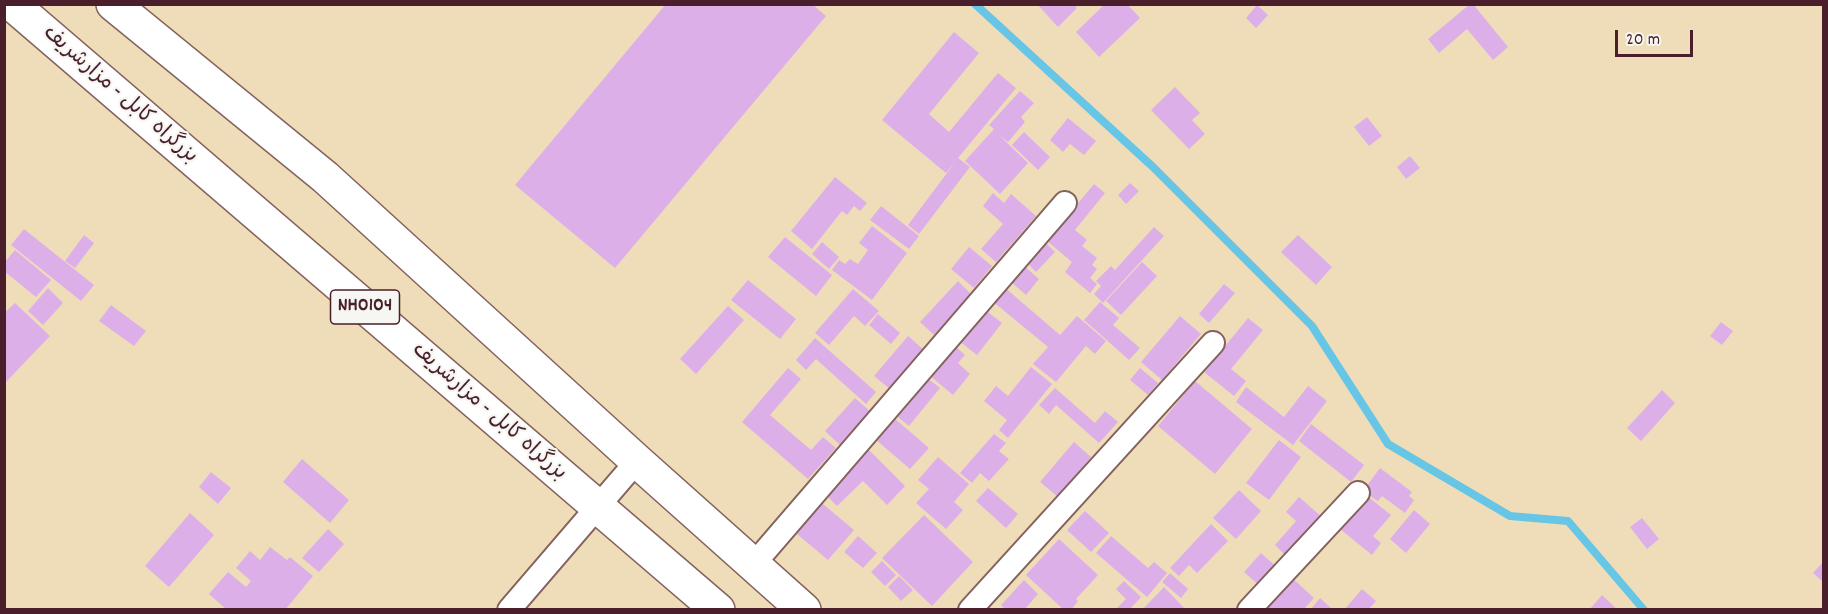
<!DOCTYPE html>
<html>
<head>
<meta charset="utf-8">
<style>
	body { margin:0 }
	#map { position:relative; width:1828px; height:614px; overflow:hidden; background:#efddba; font-family:Dekko,sans-serif }
	canvas { display:block }
	.frame { position:absolute; inset:0; border:6px solid #4a1f2b; pointer-events:none }
	.scale { position:absolute; left:1615px; top:30px; width:78px; height:27px; box-sizing:border-box; border:3px solid #4a1f2b; border-top:0; padding-left:8px; font-size:18px; line-height:21px; white-space:nowrap; color:#4a1f2b; -webkit-text-stroke:4px #f6f6f2; paint-order:stroke }
</style>
</head>
<body>
<div id="map">
<canvas width="1828" height="614"></canvas>
<div class="frame"></div>
<div class="scale">20 m</div>
</div>
<script>
const g = document.querySelector('canvas').getContext('2d');
g.lineJoin = 'round';
function stroke(path, color, width, dash) { g.strokeStyle = color; g.lineWidth = width; g.lineCap = dash ? 'butt' : 'round'; g.setLineDash(dash || []); g.stroke(path); }
function paint(path, color) { g.fillStyle = color; g.fill(path, 'evenodd'); }
function label(font, color, halo, rows, align = 'center') {
  g.font = font + ' Dekko,"Playpen Sans Arabic",sans-serif'; g.lineWidth = 4.5; g.setLineDash([]); g.textBaseline = 'middle'; g.strokeStyle = halo; g.fillStyle = color; for (const [text, x, y, turn = 0] of rows) {
    g.save(); g.translate(x, y); g.rotate((+turn || 0) * Math.PI / 180); g.textAlign = isNaN(turn) ? turn : align; if (halo) g.strokeText(text, 0, 0); g.fillText(text, 0, 0); g.restore();
  }
}
stroke(new Path2D(`
	M975 4 1153 167 1312 326 1388 444 1510 516 1568 521 1644 610`), '#67c5e6', 8);
paint(new Path2D(`
	M666 4H812L826 16 615 268 515 185Z
	M1037 4H1074L1077 8 1058 27Z
	M1105 4H1127L1140 18 1099 57 1076 32Z
	M1470 4H1473L1508 47 1493 60 1467 29 1439 53 1428 39Z
	M1257 5 1268 15 1256 28 1246 18Z
	M954 32 979 53 929 114 949 132 998 73 1016 88 958 158 970 167 919 234 908 225 956 161 946 173 882 120Z
	M1175 87 1200 113 1192 120 1205 134 1189 149 1151 110Z
	M1020 91 1034 103 1021 117 1025 122 1008 142 999 135 1028 163 1000 194 965 161 994 129 989 125Z
	M1367 117 1382 136 1369 146 1354 127Z
	M1068 118 1096 141 1084 155 1070 144 1063 152 1050 140Z
	M1024 132 1050 157 1038 170 1012 145Z
	M1410 156 1420 168 1406 179 1397 167Z
	M835 177 867 203 860 211 854 206 847 215 842 211 812 249 791 231Z
	M1130 183 1139 191 1126 204 1118 195Z
	M1094 184 1105 193 1075 230 1087 240 1082 246 1097 258 1092 265 1097 269 1090 278 1097 284 1090 293 1065 272 1072 262 1047 241Z
	M993 193 1004 203 1011 194 1036 216 996 262 981 249 1003 224 983 206Z
	M881 206 919 236 909 249 870 220Z
	M872 226 907 253 872 300 832 270 839 260 845 264 850 259 858 264 868 250 859 243Z
	M1154 227 1164 236 1103 303 1094 294 1101 286 1096 281 1111 266 1115 270Z
	M24 229 94 285 81 301 11 245Z
	M84 235 94 243 75 268 65 261Z
	M1298 235 1332 267 1316 285 1281 252Z
	M785 237 832 275 816 296 768 257Z
	M822 242 839 257 829 269 812 254Z
	M1046 243 1055 252 1036 272 1027 263Z
	M969 247 992 266 974 288 951 269Z
	M15 250 51 280 36 297 4 271V263Z
	M1142 262 1157 276 1121 315 1106 301Z
	M1023 265 1039 279 1026 295 1010 281Z
	M748 280 796 319 780 339 731 300Z
	M958 281 971 294 934 335 920 322Z
	M1224 284 1235 293 1209 323 1199 314Z
	M1003 286 1060 335 1077 316 1106 341 1095 354 1086 346 1056 382 1033 364 1048 347 991 300Z
	M48 288 63 303 43 325 28 311Z
	M853 289 879 311 865 326 854 316 829 345 815 333Z
	M1100 302 1119 318 1113 325 1140 348 1129 360 1084 320Z
	M15 303 50 336 4 384V313Z
	M111 305 146 331 134 346 99 321Z
	M728 306 744 320 696 374 680 359Z
	M984 309 1002 323 977 355 959 341Z
	M878 314 900 333 891 344 869 325Z
	M1180 316 1201 334 1162 380 1141 362Z
	M1248 318 1263 330 1231 369 1246 381 1234 396 1204 372Z
	M1721 322 1733 331 1722 345 1710 336Z
	M908 336 924 350 890 389 874 376Z
	M815 338 876 392 866 404 816 359 806 370 796 360Z
	M954 345 965 355 958 363 970 374 953 395 929 375Z
	M1031 367 1052 384 1008 438 999 430 1007 420 984 401 996 386 1008 396Z
	M788 368 801 379 770 415 811 450 823 437 836 448 808 479 742 422Z
	M1140 368 1158 383 1148 395 1130 380Z
	M926 377 940 388 909 426 895 415Z
	M1195 381 1252 429 1215 474 1158 426Z
	M1308 386 1327 401 1293 445 1236 402 1246 387 1284 417Z
	M1055 388 1095 423 1105 411 1118 422 1099 443 1056 405 1049 414 1039 405Z
	M1662 390 1675 403 1641 441 1627 428Z
	M855 398 871 412 840 445 825 431Z
	M894 418 929 448 910 469 875 439Z
	M1311 424 1364 465 1351 482 1299 441Z
	M994 434 1006 443 999 451 1009 459 989 481 980 473 972 483 960 473Z
	M1279 440 1301 457 1269 500 1246 483Z
	M1074 442 1091 457 1058 497 1040 482Z
	M867 448 905 486 887 505 863 481 837 506 823 492Z
	M938 457 969 484 954 502 963 510 946 529 916 503 929 489 918 480Z
	M302 459 349 500 330 523 283 482Z
	M1380 468 1412 492 1409 496 1414 500 1405 513 1382 496 1378 501 1363 491Z
	M211 472 231 488 218 504 199 487Z
	M988 488 1018 514 1006 528 976 501Z
	M1239 490 1261 511 1236 539 1213 518Z
	M1362 492 1391 515 1373 536 1381 543 1372 555 1335 525Z
	M1299 497 1323 518 1288 558 1275 545 1296 521 1286 512Z
	M817 499 854 530 828 560 791 529Z
	M1414 510 1430 524 1406 553 1390 539Z
	M1085 511 1109 533 1091 552 1067 530Z
	M190 513 214 535 169 587 145 566Z
	M924 515 973 562 932 606 882 558Z
	M1642 518 1659 539 1647 549 1630 527Z
	M1211 524 1228 541 1197 573 1189 565 1179 576 1170 568Z
	M328 529 344 544 319 572 302 558Z
	M858 536 877 553 863 568 844 552Z
	M1111 536 1148 568 1154 562 1167 573 1147 597 1096 553Z
	M1059 539 1098 575 1076 599 1078 601 1071 610H1064L1026 575Z
	M270 547 287 560 290 557 313 576 285 610H227L209 594 228 572 246 587 251 581 236 568 250 551 260 560Z
	M1261 553 1280 570 1263 589 1244 572Z
	M882 561 896 575 885 586 871 572Z
	M1824 561V583L1813 573Z
	M1170 573 1188 589 1181 598 1162 582Z
	M899 576 913 590 901 601 888 587Z
	M1290 576 1314 598 1303 610H1260Z
	M1024 580 1038 594 1024 610H1006L1001 605Z
	M1124 581 1141 597 1129 610H1118L1117 608 1126 599 1116 589Z
	M1164 587 1186 610H1142Z
	M1362 589 1376 601 1368 610H1344Z
	M1602 595 1618 610H1589Z
	M1320 598 1333 610H1310Z`), '#ddafe9');
const street = new Path2D(`
	M753 565 1065 203
	M509 610 637 461
	M970 610 1213 343
	M1249 610 1358 493`);
const highway = new Path2D(`
	M12 4 718 610
	M113 4 325 177 637 461 804 610`);
stroke(street, '#84625d', 26);
stroke(highway, '#84625d', 36);
stroke(street, '#fff', 22);
stroke(highway, '#fff', 33);
for (const [x, y, w] of [
	[365,307,69]
]) { const box = new Path2D(); box.roundRect(x - w / 2, y - 17, w, 34, 4.5); g.fillStyle = '#f6f6f2'; g.fill(box); stroke(box, '#4a1f2b', 1.5); }
label('bold 20px', '#4a1f2b', null, [
	["NH0104",365,307]
]);
label('21px', '#4a1f2b', '#f6f6f2', [
	["بزرگراه کابل - مزارشریف",119,96,41],
	["بزرگراه کابل - مزارشریف",488,413,41]
]);
</script>
</body>
</html>
